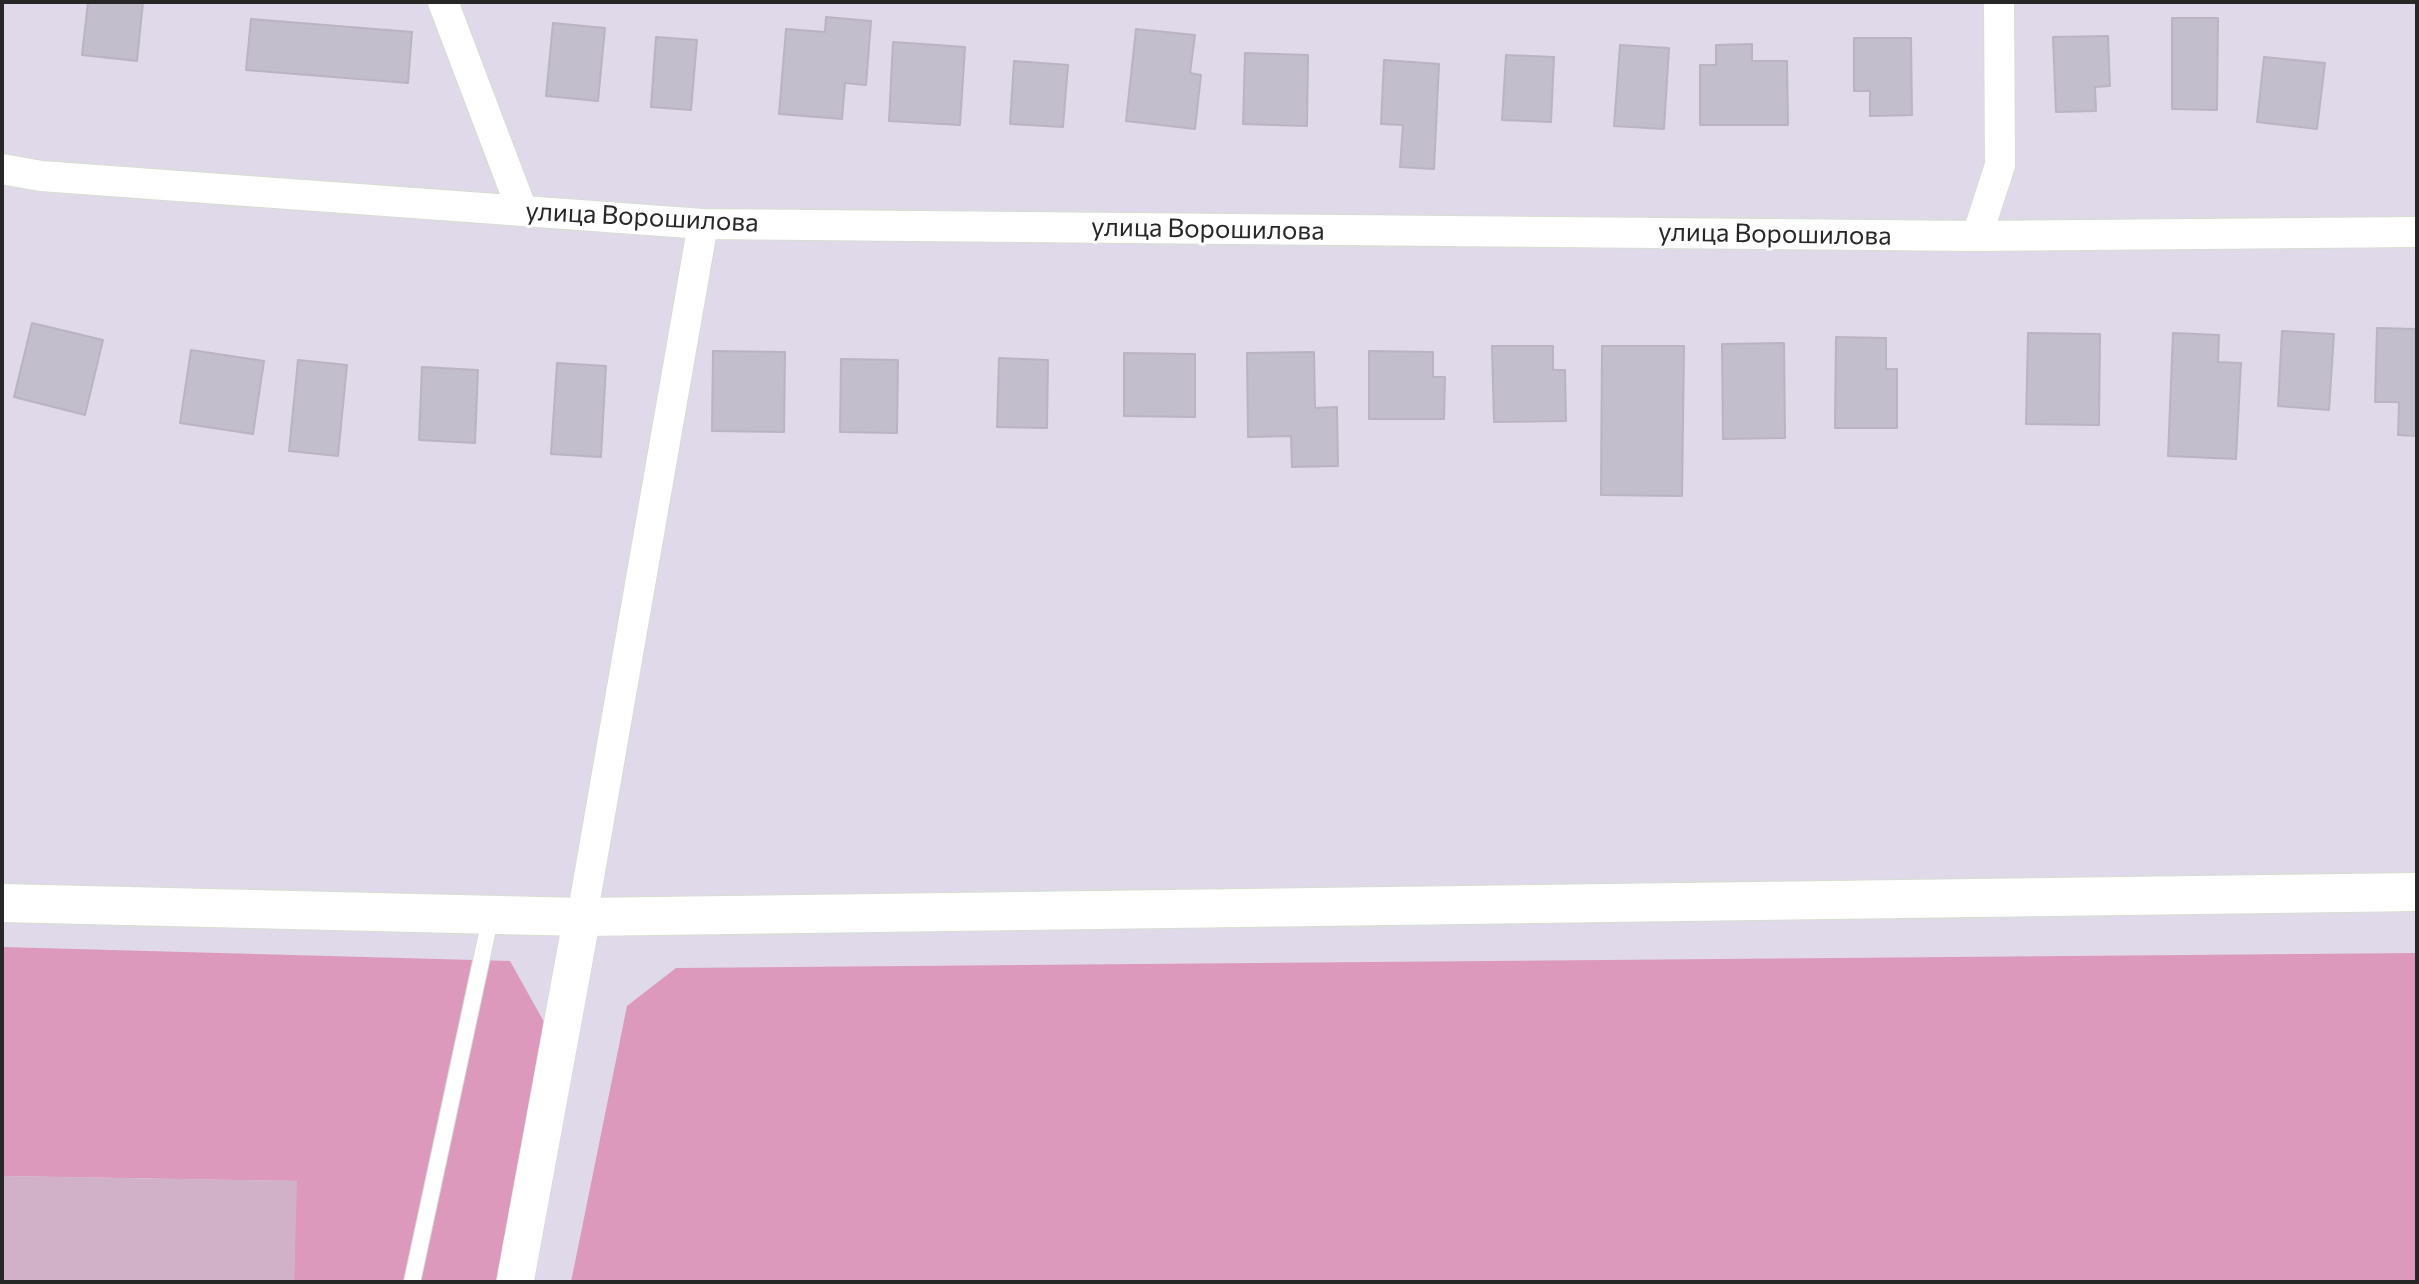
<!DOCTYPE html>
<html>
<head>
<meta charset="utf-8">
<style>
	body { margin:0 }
	#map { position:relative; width:2419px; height:1284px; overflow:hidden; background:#dfd9e9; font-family:Commissioner,sans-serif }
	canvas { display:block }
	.frame { position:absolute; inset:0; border:4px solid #272727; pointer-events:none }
</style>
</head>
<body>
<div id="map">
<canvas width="2419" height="1284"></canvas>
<div class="frame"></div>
</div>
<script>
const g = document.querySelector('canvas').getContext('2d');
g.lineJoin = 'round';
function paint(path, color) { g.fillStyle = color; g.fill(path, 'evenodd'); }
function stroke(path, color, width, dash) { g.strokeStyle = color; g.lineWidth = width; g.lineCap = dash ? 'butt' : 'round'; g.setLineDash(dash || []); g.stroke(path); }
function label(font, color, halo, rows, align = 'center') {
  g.font = font + ' Commissioner,sans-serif'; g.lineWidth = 6; g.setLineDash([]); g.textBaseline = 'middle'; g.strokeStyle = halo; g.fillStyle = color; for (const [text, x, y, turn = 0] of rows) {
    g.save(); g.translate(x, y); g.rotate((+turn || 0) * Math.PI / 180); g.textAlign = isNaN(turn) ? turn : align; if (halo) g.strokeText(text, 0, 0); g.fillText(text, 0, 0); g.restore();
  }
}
paint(new Path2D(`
	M2 947 510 961 553 1038 500 1282H294L296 1181 2 1176Z
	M2417 953V1282H571L627 1006 676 968Z`), '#dc99bc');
paint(new Path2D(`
	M2 1176 297 1181 294 1282H2Z`), '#d1b1c7');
const building = new Path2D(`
	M88 2H143L137 61 82 55Z
	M826 17 871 21 866 85 845 83 842 119 779 114 786 29 825 32Z
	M2172 18H2218L2217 110 2172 109Z
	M251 19 412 32 408 83 246 70Z
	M553 23 605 28 598 101 546 96Z
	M1136 29 1195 35 1190 73 1201 75 1195 129 1126 121Z
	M2108 36 2110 86 2095 87 2096 111 2056 112 2053 37Z
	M656 37 697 40 691 110 651 107Z
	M1854 38H1911L1912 115 1870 116V91H1854Z
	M893 42 965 47 960 125 889 121Z
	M1752 44V61H1787L1788 125H1700V65H1716V45Z
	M1620 45 1669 48 1664 129 1614 126Z
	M1245 53 1308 55 1307 126 1243 124Z
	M1506 55 1554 57 1551 122 1502 120Z
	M2264 57 2325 63 2317 129 2257 122Z
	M1384 60 1439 64 1434 169 1400 167 1403 125 1381 124Z
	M1014 61 1068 65 1063 127 1010 124Z
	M32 323 103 340 85 415 14 397Z
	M2377 328 2417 329V436L2398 435 2399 402H2375Z
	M2282 331 2334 334 2329 410 2278 406Z
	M2028 333 2100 334 2099 425 2026 424Z
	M2173 333 2219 335 2218 362 2241 363 2236 459 2168 456Z
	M1836 337 1886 338V369H1897V428H1835Z
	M1784 343 1785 438 1723 439 1722 344Z
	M1492 346H1553V370H1565L1566 421 1494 422Z
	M1602 346H1684L1682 496 1601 495Z
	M191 350 264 361 253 434 180 423Z
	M713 351 785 352 784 432 712 431Z
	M1369 351 1433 352V377H1445L1444 419H1369Z
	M1314 352 1315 408 1337 407 1338 466 1292 467 1291 436 1248 437 1247 353Z
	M1124 353 1195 354V417L1124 416Z
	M999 358 1048 360 1047 428 997 427Z
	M841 359 898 360 897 433 840 432Z
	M298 360 347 365 338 456 289 451Z
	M557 363 606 366 601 457 551 454Z
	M422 367 478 370 475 443 419 440Z`);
paint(building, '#c3becb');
stroke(building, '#bbb3c3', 2);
const service = new Path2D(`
	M412 1282 491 915`);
const minor = new Path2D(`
	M443 2 522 210
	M2 169 41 176 703 224 1977 236 2417 232
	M1977 236 2000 165 1999 2
	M582 917 703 224`);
const tertiary = new Path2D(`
	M515 1282 582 917`);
const secondary = new Path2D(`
	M2 903 582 917 2417 892`);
stroke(service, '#d5dfcf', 18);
stroke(minor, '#d5dfcf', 32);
stroke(tertiary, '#d5dfcf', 38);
stroke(secondary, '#d5dfcf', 40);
stroke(service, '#fff', 16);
stroke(minor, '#fff', 30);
stroke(tertiary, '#fff', 37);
stroke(secondary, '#fff', 38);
label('26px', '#272727', '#fff', [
	["улица Ворошилова",642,217,3],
	["улица Ворошилова",1208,229,1],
	["улица Ворошилова",1775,234,1]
]);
</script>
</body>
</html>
